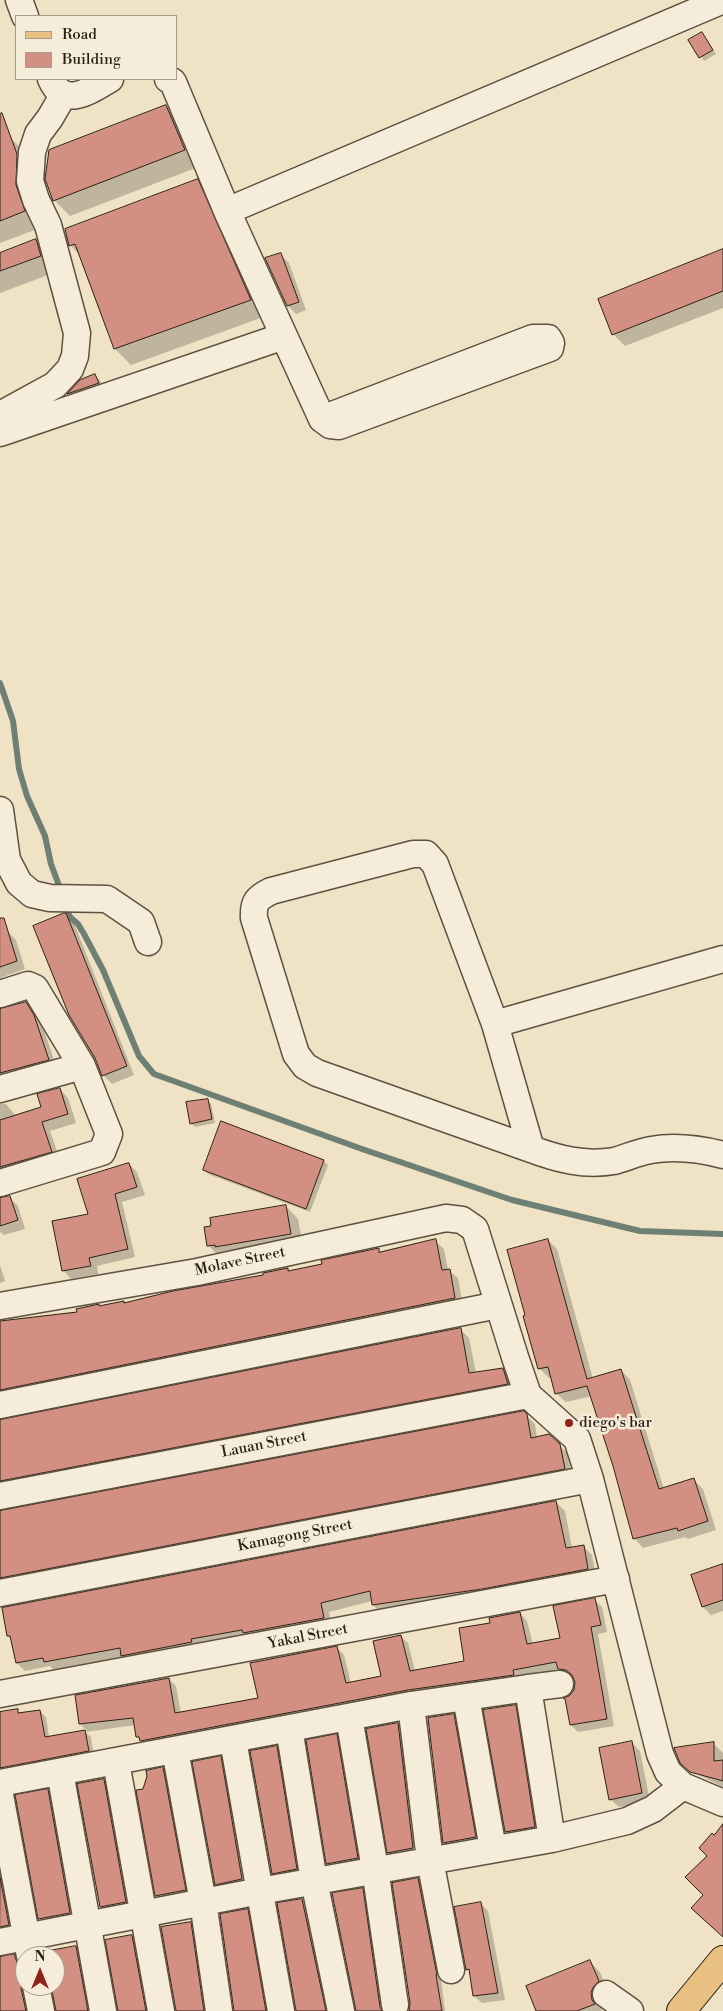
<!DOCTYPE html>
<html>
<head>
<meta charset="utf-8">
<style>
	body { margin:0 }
	#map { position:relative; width:723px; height:2011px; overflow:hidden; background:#efe2c5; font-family:"Libre Bodoni",serif }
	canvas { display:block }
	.legend { position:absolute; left:15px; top:15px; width:162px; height:65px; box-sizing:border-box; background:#f5ecd9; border:1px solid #a59b8b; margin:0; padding:6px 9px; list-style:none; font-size:15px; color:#2d2115 }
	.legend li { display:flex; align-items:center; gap:10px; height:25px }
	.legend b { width:25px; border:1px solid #a59b8b }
	.north { position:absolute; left:15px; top:1946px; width:50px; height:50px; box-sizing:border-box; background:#f5ecd9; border:1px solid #a59b8b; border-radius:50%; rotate:0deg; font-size:14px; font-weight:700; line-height:20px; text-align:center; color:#2d2115 }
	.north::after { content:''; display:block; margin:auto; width:18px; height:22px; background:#8f2418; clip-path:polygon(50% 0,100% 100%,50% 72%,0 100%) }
</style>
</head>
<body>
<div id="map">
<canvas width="723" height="2011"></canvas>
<ul class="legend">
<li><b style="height:6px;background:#e8c182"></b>Road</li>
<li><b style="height:14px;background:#d38f81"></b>Building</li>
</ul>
<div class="north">N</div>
</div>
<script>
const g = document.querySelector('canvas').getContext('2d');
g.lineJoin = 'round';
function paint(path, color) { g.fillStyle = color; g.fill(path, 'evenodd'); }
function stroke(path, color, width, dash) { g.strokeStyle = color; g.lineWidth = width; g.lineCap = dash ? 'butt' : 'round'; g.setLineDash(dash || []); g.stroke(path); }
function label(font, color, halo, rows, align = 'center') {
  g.font = font + ' "Libre Bodoni",serif'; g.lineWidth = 5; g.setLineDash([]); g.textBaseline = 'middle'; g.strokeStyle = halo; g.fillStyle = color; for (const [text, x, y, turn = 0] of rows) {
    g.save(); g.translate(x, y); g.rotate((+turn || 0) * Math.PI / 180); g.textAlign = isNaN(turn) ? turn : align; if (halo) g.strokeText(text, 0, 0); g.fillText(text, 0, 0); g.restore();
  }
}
paint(new Path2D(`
	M702 33 716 54 704 61 690 40Z
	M166 106 182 122 201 166 70 216 54 200Z
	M10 137 26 154 40 228 0 243V141Z
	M197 181 214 197 266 316 131 365 115 349 81 256 70 245Z
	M36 241 52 257 56 272 0 293V254Z
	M723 251V308L625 346 613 334Z
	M280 254 289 263 306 310 296 314 288 306Z
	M95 376 103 384 76 402 69 394 81 381Z
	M66 915 74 923 134 1075 112 1084 103 1075Z
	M7 931 16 940 25 969 0 978V934Z
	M25 1003 34 1012 42 1025 57 1068 0 1085V1010Z
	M60 1089 68 1098 76 1123 50 1131 60 1160 0 1179V1104H6L16 1116 42 1108Z
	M207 1100 211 1104 215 1123 195 1127 191 1123Z
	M222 1123 324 1161 328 1165 310 1212 208 1174 204 1170Z
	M129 1164 137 1172 145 1195 122 1202 135 1257 97 1266 98 1274 71 1279 63 1270 89 1215Z
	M9 1197 18 1206 25 1229 4 1235 0 1232V1198Z
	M286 1206 298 1219 303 1246 221 1258 208 1245 213 1227Z
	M548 1240 557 1249 593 1379 621 1370 630 1380 664 1489 694 1480 703 1489 716 1530 688 1539 685 1537 643 1548 634 1538 615 1466 592 1396 566 1402 556 1393 552 1377 549 1378 540 1369 509 1251Z
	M435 1241 444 1249 448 1270 458 1278 463 1306 0 1401V1325L78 1313 99 1306 100 1307 125 1304 264 1276 287 1269 290 1272 323 1265 378 1249 381 1252Z
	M0 1265 5 1281 0 1283Z
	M460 1329 469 1338 476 1373 502 1369 511 1377 516 1392 0 1492V1421Z
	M523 1412 535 1424 537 1438 559 1445 568 1454 572 1477 0 1581V1512Z
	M556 1502 565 1511 572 1548 583 1546 592 1555 596 1577 382 1614 373 1605 372 1601 329 1612 332 1627 131 1664 124 1657 54 1670 50 1666 25 1671 17 1663 12 1640 8 1636Z
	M723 1569V1611L711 1615 703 1607 692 1576Z
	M594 1600 602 1607 607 1632 598 1634 614 1726 578 1732 571 1725 570 1697 575 1691 576 1682 574 1677 567 1676 560 1669 149 1748 138 1737 136 1725 85 1732 91 1737 94 1757 0 1776V1726L40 1711 46 1717 49 1737 87 1731 80 1724 169 1679 176 1686 181 1714 260 1699 337 1648 344 1655 351 1683 383 1677 400 1636 408 1643 415 1671 465 1662 491 1624 520 1613 527 1621 533 1644 561 1639Z
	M515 1706 524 1715 543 1835 515 1840 506 1831Z
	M453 1715 462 1724 483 1846 453 1851 444 1843Z
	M398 1724 406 1732 421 1857 397 1861 389 1852Z
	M336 1736 345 1744 366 1866 336 1872 328 1863Z
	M631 1742 640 1751 650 1801 619 1807 610 1799Z
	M713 1743 723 1753V1787L693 1772Z
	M276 1747 285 1756 305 1877 282 1881 273 1873Z
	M220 1758 229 1766 250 1887 225 1892 216 1884Z
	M163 1769 171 1777 193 1898 165 1904 157 1896 144 1790Z
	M103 1780 107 1784 129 1906 105 1911 101 1907Z
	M47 1791 51 1794 73 1917 43 1923 40 1919Z
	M0 1860 12 1929 0 1933Z
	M418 1879 422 1884 441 1979 445 2011H410Z
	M362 1889 366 1894 384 2011H357Z
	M302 1900 306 1904 328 2011H297Z
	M481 1904 488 1911 505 2000 482 2003 474 1996 471 1973 467 1969Z
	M247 1910 251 1914 269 2011H235Z
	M190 1924 195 1928 207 2011H177Z
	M132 1936 136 1941 149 2011H119Z
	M76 1947 80 1951 91 2011H57L53 1986H55V1956H45Z
	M14 1956 25 1971 28 2011H0V1957Z
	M590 1962 600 1972 608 1992 601 2004 602 2011H537Z`), '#0003');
stroke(new Path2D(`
	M0 683 13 721 19 769 27 796 45 836 51 864 61 891
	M65 905 70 917 78 924 84 934 103 970 139 1056 154 1074 362 1149 512 1200 640 1231 723 1234`), '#6e7f73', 6);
const building = new Path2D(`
	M702 32 713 50 699 58 688 40Z
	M166 105 185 150 53 201 45 179 49 150Z
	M2 113 17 154 16 185 25 211 0 221V114Z
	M198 179 251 300 114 349 75 244 69 246 65 229Z
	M36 239 41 256 0 271V253Z
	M723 249V291L612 335 598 299Z
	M281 253 299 302 287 306 265 258Z
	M95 374 99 383 67 394 80 380Z
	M64 913H66L127 1066 102 1076 95 1058 69 1015 33 926Z
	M0 918H4L17 961 0 967Z
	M26 1002 34 1015 49 1060 0 1073V1009Z
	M60 1088 68 1114 42 1122 52 1152 0 1167V1120L41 1107 37 1094Z
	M208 1099 212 1119 190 1124 186 1102Z
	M221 1121 324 1160 306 1209 203 1170Z
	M129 1163 137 1187 115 1194 128 1249 89 1258 91 1266 62 1271 52 1221 88 1214 77 1179Z
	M10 1196 18 1220 0 1226V1198Z
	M286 1205 291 1234 215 1247V1245L207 1246 204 1227 211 1226 210 1218Z
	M436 1239 442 1270 450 1269 455 1298 0 1390V1321L77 1312 76 1309 99 1304V1306L124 1301V1303L173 1291 263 1275V1273L288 1268V1271L322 1264 321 1260 379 1248V1252Z
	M548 1239 587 1379 621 1369 659 1489 694 1478 708 1521 678 1531 677 1528 633 1539 613 1466 587 1386 555 1394 548 1367 538 1369 523 1316 525 1315 507 1250Z
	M461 1328 469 1373 503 1368 508 1384 0 1481V1420Z
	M524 1411 527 1414 531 1438 549 1434 560 1444 565 1469 0 1578V1511Z
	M556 1501 566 1548 584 1545 588 1569 482 1589 372 1605 370 1591 321 1603 324 1618 243 1633 242 1630 191 1639 192 1642 121 1656 120 1648 44 1662 43 1658 16 1663 10 1636H7L2 1608Z
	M723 1564V1600L702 1607 691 1575Z
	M595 1598 601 1625 591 1627 607 1719 570 1725 565 1699 563 1698 569 1696 574 1690 575 1682 572 1675 566 1670 558 1669 556 1662 513 1670 514 1675 408 1690 140 1741 139 1737H136L133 1718 79 1724 75 1695 169 1678 175 1713 258 1698 250 1663 337 1646 346 1683 381 1676 373 1641 401 1635 410 1671 464 1661 459 1628 490 1623 489 1618 520 1612 527 1644 560 1638 553 1606Z
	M516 1705 535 1827 505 1832 483 1710Z
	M18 1709V1713L40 1710 45 1737 85 1730 89 1751 0 1768V1712Z
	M454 1714 476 1837 443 1843 428 1718Z
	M398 1723 413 1848 387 1853 366 1729Z
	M337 1734 358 1858 326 1864 306 1740Z
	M632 1741 642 1793 609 1800 599 1748Z
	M714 1742V1761L723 1760V1781L690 1772 680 1763 674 1748Z
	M277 1746 297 1869 272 1874 250 1751Z
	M221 1756 242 1879 215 1885 192 1762Z
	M163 1767 186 1890 155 1896 136 1790 143 1789 147 1776 146 1771Z
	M104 1779 126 1902 100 1907 77 1784Z
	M48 1789 70 1913 38 1919 15 1795Z
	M723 1824V1937L691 1908 703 1895 685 1877 707 1856 699 1848 712 1833 714 1835Z
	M0 1877 9 1925 0 1927Z
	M418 1878 437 1975H436L442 2011H409L410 2003 392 1883Z
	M363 1888 380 2007 382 2011H356L332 1893Z
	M302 1899 326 2011H296L277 1903Z
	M481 1902 498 1993 473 1996 469 1969 466 1970 454 1907Z
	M248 1909 266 2011H234L220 1914Z
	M191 1922 204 2011H176L161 1927Z
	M132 1935 146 2011H118L105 1940Z
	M76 1946 88 2011H56L51 1986H55V1956H45L44 1952Z
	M14 1954 18 1965 25 1970 21 1988 26 2011H0V1957Z
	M590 1960 599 1981 594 1986 591 1992 592 2000 595 2004 577 2011H536L526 1986Z`);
paint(building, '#d38f81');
stroke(building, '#2d2115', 1);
const minor = new Path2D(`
	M19 0 25 16
	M51 79C64 110 91 90 110 79
	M227 211 723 0
	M284 336 322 419 330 425 339 426 550 348 551 343 548 338H533L322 419
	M0 415 55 385 70 369 75 356 77 333 48 225 36 200 30 181 32 152 38 134 50 118 64 94
	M0 433 284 336 227 211 173 82 168 79
	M0 810 7 860 19 883 32 894 50 898 107 899 141 922 148 942
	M0 994 28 985 35 988 82 1066 109 1134 102 1152 0 1183
	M495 1024 723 959
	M0 1089 82 1066
	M531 1149 495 1024 435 864 426 854H413L271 891C257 898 253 902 254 918L296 1054 305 1066 317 1073 531 1149C558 1159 584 1166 614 1161 626 1158 638 1152 651 1150 674 1146 700 1149 723 1155
	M0 1306 197 1272 446 1218 462 1220 475 1229 515 1357 528 1395 577 1439 590 1479 660 1754 668 1772 683 1786 723 1803
	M0 1405 498 1305
	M0 1496 528 1395
	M0 1593 590 1479
	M528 1688 560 1684
	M0 1694 616 1579
	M466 1697 493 1849
	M411 1705 430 1860 451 1970
	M349 1717 375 1869 395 2005
	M289 1728 314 1881 341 2011
	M233 1740 281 2011
	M175 1750 203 1902 219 2011
	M116 1762 161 2011
	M60 1772 103 2011
	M0 1783 411 1705 528 1688 552 1839
	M0 1795 30 1956
	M0 1942 260 1891 552 1839 627 1821 653 1809 683 1786
	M36 1986 41 2011
	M606 1994 630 2011`);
const major = new Path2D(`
	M681 2011 723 1960`);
stroke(minor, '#5e5141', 29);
stroke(major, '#2d2115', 30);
stroke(minor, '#f5ecd9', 26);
stroke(major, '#e8c182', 28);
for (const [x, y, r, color] of [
	[569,1423,5,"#8f2418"]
]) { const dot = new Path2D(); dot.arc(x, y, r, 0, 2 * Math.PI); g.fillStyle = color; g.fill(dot); stroke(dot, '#f5ecd9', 2); }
label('15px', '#2d2115', '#f5ecd9', [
	["Molave Street",240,1262,-12],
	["Lauan Street",264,1445,-11],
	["Kamagong Street",295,1536,-11],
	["Yakal Street",308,1637,-11]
]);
label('15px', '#2d2115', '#f5ecd9', [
	["diego's bar",579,1423]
], 'left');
</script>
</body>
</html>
